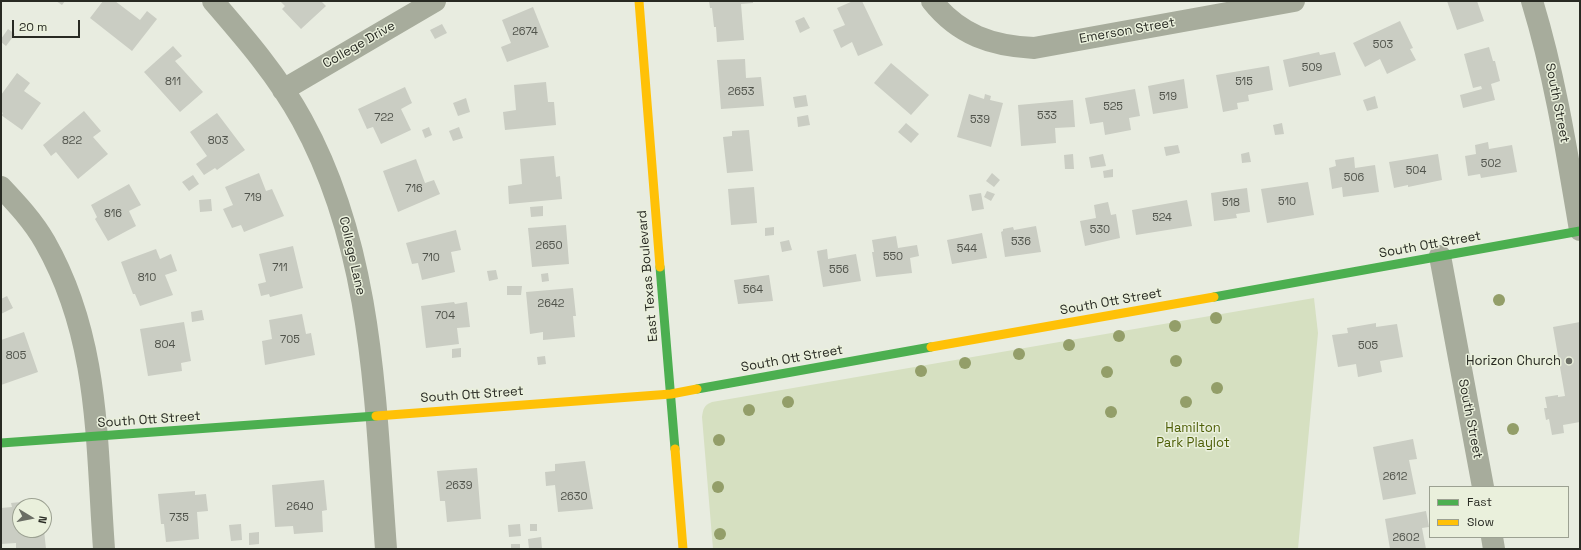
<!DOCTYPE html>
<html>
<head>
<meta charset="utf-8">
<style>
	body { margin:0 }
	#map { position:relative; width:1581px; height:550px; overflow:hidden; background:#e8ece0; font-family:"Space Grotesk",sans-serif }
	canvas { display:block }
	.frame { position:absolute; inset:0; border:2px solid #282a23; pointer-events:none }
	.legend { position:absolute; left:1429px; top:486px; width:140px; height:52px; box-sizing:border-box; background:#eaf0dc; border:1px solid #9ca192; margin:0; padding:5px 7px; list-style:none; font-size:12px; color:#282a23 }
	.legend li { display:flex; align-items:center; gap:8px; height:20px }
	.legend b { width:20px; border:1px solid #9ca192 }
	.north { position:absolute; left:12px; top:498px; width:40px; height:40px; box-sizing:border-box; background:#eaf0dc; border:1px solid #9ca192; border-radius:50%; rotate:100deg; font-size:11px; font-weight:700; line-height:16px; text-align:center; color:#282a23 }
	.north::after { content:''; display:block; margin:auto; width:14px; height:18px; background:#6b6e65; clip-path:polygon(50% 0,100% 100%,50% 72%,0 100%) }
	.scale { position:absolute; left:12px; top:20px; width:68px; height:18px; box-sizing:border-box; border:2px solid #282a23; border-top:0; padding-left:5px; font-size:12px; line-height:14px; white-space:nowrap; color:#282a23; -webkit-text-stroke:3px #eaf0dc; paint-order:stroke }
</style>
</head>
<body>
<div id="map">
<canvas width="1581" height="550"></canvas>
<div class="frame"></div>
<ul class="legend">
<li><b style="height:5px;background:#4caf50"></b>Fast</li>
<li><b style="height:5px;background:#ffc107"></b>Slow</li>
</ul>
<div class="north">N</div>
<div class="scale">20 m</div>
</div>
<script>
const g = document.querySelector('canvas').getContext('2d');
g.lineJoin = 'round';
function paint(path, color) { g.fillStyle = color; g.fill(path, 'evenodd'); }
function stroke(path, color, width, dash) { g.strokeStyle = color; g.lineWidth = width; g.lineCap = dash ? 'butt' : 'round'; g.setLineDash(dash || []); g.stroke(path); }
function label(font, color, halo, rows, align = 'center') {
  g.font = font + ' "Space Grotesk",sans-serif'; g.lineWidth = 3; g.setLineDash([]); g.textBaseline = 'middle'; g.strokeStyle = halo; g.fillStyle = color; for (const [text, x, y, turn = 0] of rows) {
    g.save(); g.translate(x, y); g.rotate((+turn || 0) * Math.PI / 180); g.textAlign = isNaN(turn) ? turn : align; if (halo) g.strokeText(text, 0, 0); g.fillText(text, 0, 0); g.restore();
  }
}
paint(new Path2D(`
	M1314 298 1318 333 1298 549H713L702 417C703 409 704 405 712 402Z`), '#d6e0c1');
paint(new Path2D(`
	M56 1H65L62 5Z
	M103 1H115L140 20 147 11 157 19 132 51 90 18Z
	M280 1H321L326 6 301 29 282 9 285 6Z
	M709 1H753V3L741 4 744 40 717 42 716 27H714L712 8H710Z
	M853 1H862L883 45 858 56 852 42 841 48 833 30 845 25 837 8Z
	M1447 1H1477L1484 21 1457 30Z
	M533 7 549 47 507 62 501 47 511 43 502 20Z
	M804 17 810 28 800 33 795 21Z
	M1400 21 1413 48 1410 49 1416 60 1387 74 1380 59 1365 67 1353 43Z
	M442 24 447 33 435 39 430 30Z
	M8 29 15 34 6 46 1 42V39Z
	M173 46 182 56 175 61 203 92 180 112 144 72Z
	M1489 47 1493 61H1495L1500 81 1491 84 1495 100 1463 108 1460 95 1482 89 1481 86 1473 88 1464 54Z
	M1319 52 1320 55 1335 52 1341 75 1289 87 1283 60Z
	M745 59 746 78 761 77 764 106 721 109 717 60Z
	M891 63 929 95 911 115 874 83Z
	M1269 66 1273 90 1248 95 1249 101 1237 103 1238 109 1223 112 1216 75Z
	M17 73 30 83 24 91 41 103 22 130 1 115 3 113 1 112V95Z
	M1184 79 1188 108 1153 114 1148 86Z
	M546 82 548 102H554L556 125 505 130 503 112 516 110 514 85Z
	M405 87 412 103 401 109 411 130 381 144 373 127 367 129 358 109Z
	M1135 89 1140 116 1129 118 1131 130 1105 135 1103 122 1090 124 1085 98Z
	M969 94 984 99 985 94 991 96 990 100 1003 103 991 147 957 137Z
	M806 95 808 106 795 108 793 97Z
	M1375 96 1378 108 1367 111 1363 100Z
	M466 98 470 112 458 116 453 103Z
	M1073 100 1075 127 1055 128 1056 143 1021 146 1018 105Z
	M84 111 101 131 93 137 108 154 78 179 56 152 51 156 43 145Z
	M217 113 245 150 217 170 215 168 204 175 196 164 207 156 190 132Z
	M808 115 810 125 798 127 797 117Z
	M906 123 919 134 911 143 898 132Z
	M1282 123 1284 134 1275 135 1273 125Z
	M429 127 432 135 425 138 422 130Z
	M459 127 463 138 453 141 449 131Z
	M749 130 753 171 727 173 723 137 732 136V131Z
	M1488 142 1489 149 1512 145 1517 172 1481 178 1480 174 1468 176 1465 156 1476 154 1475 145Z
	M1178 145 1180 153 1166 156 1164 147Z
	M1249 152 1251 162 1242 163 1241 154Z
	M1073 154 1074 169H1065L1064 155Z
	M1103 154 1106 166 1091 168 1089 157Z
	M1438 154 1442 180 1408 187V185L1394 188 1389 162Z
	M554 156 556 177 560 176 562 199 509 204 508 186 522 184 520 159Z
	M1354 157 1355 168 1375 165 1379 192 1343 197 1342 187 1332 189 1329 168 1336 166 1335 160Z
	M416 159 425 183 434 180 440 194 398 212 383 171Z
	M1113 169V177L1104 178 1103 171Z
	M259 173 266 191 272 189 284 216 244 232 241 225 232 228 223 209 233 205 225 187Z
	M992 173 1000 180 994 187 986 181Z
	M193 175 199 184 189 191 182 182Z
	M1308 182 1314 215 1267 223 1261 189Z
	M129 184 141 205 129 211 136 226 108 241 95 219 97 217 91 205Z
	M754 187 757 223 731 225 728 189Z
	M1247 188 1250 212 1236 214 1237 218 1214 221 1211 193Z
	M987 191 995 194 991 201 984 197Z
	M981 193 984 209 972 211 969 195Z
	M211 199 212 211 200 212 199 200Z
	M1187 200 1192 226 1136 235 1132 210Z
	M1108 202 1111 215 1116 214 1120 238 1085 246 1080 221 1096 218 1094 205Z
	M543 206V216L531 217 530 207Z
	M566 225 569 264 532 267 528 228Z
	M1036 226 1041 252 1005 257 1001 232 1003 231V229L1013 227 1014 230Z
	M774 227V235L765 236V228Z
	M456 230 461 250 451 252 455 272 422 280 418 263 412 264 406 243Z
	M982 233 987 258 952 264 947 240Z
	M896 236 898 248 917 245 919 256 910 258 912 273 876 277 872 252H874L872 240Z
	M789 240 792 250 782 252 780 242Z
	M293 246 303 288 270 297 269 294 261 296 258 284 266 282 259 254Z
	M156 249 160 259 171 254 177 271 165 275 173 295 140 306 135 294H133L121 262Z
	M827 249 828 259 856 254 861 281 823 287 817 251Z
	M496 270 498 279 489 281 487 271Z
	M548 273 549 281 542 282 541 274Z
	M769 275 773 301 738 304 734 280Z
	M507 286H522L521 295H507Z
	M573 288 576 316H573L575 337 543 340V332L530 334 526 292Z
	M7 296 13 308 1 314V299Z
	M454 302 455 304 467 302 470 327 457 328 459 344 426 348 421 306Z
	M202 310 204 320 192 322 191 312Z
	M302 314 306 334 311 333 315 355 265 365 262 341 272 339 269 320Z
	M184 322 191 361 181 363 182 371 148 376 140 329Z
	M1580 322V422L1563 425 1564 433 1552 435 1549 419 1546 420 1544 408H1547L1545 397 1558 395V397L1565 396 1553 327Z
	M1376 323V327L1397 324 1403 357 1380 361 1382 372 1358 377 1356 364 1338 367 1332 335 1348 333 1347 328Z
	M24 332 38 372 1 385V340Z
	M461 348V357L452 358V349Z
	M545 356 546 364 538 365 537 357Z
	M1413 439 1417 459 1409 460 1416 494 1383 500 1373 447Z
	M585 461 593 509 558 512 555 485 546 486 545 472 555 471V464Z
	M477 468 481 519 447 522 445 501H440L437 471Z
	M324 480 327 510 322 511 323 532 294 534 293 526 275 527 272 485Z
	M195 491V495L206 494 208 511 197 512 199 539 166 542 164 524H161L158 494Z
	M42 500V506H20V530H44L46 549H16V543L1 544V508L12 507 11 503Z
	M1426 511 1429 527 1422 528 1426 549H1390L1385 519Z
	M241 524 242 540 231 541 229 525Z
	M520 524 521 536 509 537 508 525Z
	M530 524H537V531H530Z
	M259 532V544L249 545V533Z
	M541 537 542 549H529L528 539Z
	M511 544H520V549H511Z`), '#cacdc3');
stroke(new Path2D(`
	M213 1C245 38 278 76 302 120 374 251 375 403 386 549
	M932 1C959 35 992 46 1034 48L1294 1
	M1532 1C1555 76 1567 153 1580 230
	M283 90 435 1
	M1 187C17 204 33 221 45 242 100 339 96 441 104 549
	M1440 256 1483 487
	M1492 537 1494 549`), '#a7ac9c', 22);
stroke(new Path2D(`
	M660 267 675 449
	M1214 297 1580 231
	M697 389 931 347
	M1 443 376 416`), '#4caf50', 9);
stroke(new Path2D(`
	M639 1 660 267
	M931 347 1214 297
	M376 416 671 394 697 389
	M675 449 683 549`), '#ffc107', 9);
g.fillStyle = '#939e69';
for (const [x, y] of [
	[1499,300],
	[1216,318],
	[1175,326],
	[1119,336],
	[1069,345],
	[1019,354],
	[1176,361],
	[965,363],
	[921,371],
	[1107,372],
	[1217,388],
	[788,402],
	[1186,402],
	[749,410],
	[1111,412],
	[1513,429],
	[719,440],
	[718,487],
	[720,534]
]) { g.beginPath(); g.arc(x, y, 6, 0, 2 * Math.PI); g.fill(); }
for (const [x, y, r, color] of [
	[1569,361,4,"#6b6e65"]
]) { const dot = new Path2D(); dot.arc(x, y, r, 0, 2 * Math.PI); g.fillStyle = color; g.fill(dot); stroke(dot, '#eaf0dc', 1.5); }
label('11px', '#50534b', null, [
	["2674",525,32],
	["503",1383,45],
	["509",1312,68],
	["811",173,82],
	["515",1244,82],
	["2653",741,92],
	["519",1168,97],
	["525",1113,107],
	["533",1047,116],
	["722",384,118],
	["539",980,120],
	["822",72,141],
	["803",218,141],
	["502",1491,164],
	["504",1416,171],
	["506",1354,178],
	["716",414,189],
	["719",253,198],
	["510",1287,202],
	["518",1231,203],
	["816",113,214],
	["524",1162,218],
	["530",1100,230],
	["536",1021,242],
	["2650",549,246],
	["544",967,249],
	["550",893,257],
	["710",431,258],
	["711",280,268],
	["556",839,270],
	["810",147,278],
	["564",753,290],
	["2642",551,304],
	["704",445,316],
	["705",290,340],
	["804",165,345],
	["505",1368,346],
	["805",16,356],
	["2612",1395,477],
	["2639",459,486],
	["2630",574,497],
	["2640",300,507],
	["735",179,518],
	["2602",1406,538]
]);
label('13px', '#282a23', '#eaf0dc', [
	["Emerson Street",1127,31,-10],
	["College Drive",359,45,-30],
	["South Street",1557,103,79],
	["South Ott Street",1430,245,-10],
	["College Lane",352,256,77],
	["East Texas Boulevard",648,276,-95],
	["South Ott Street",1111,302,-10],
	["South Ott Street",792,359,-10],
	["South Ott Street",472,395,-4],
	["South Street",1470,419,79],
	["South Ott Street",149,420,-4]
]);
label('13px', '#282a23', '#eaf0dc', [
	["Horizon Church",1561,361]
], 'right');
label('13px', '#4e5f07', '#eaf0dc', [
	["Hamilton",1193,428],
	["Park Playlot",1193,443]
]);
</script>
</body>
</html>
